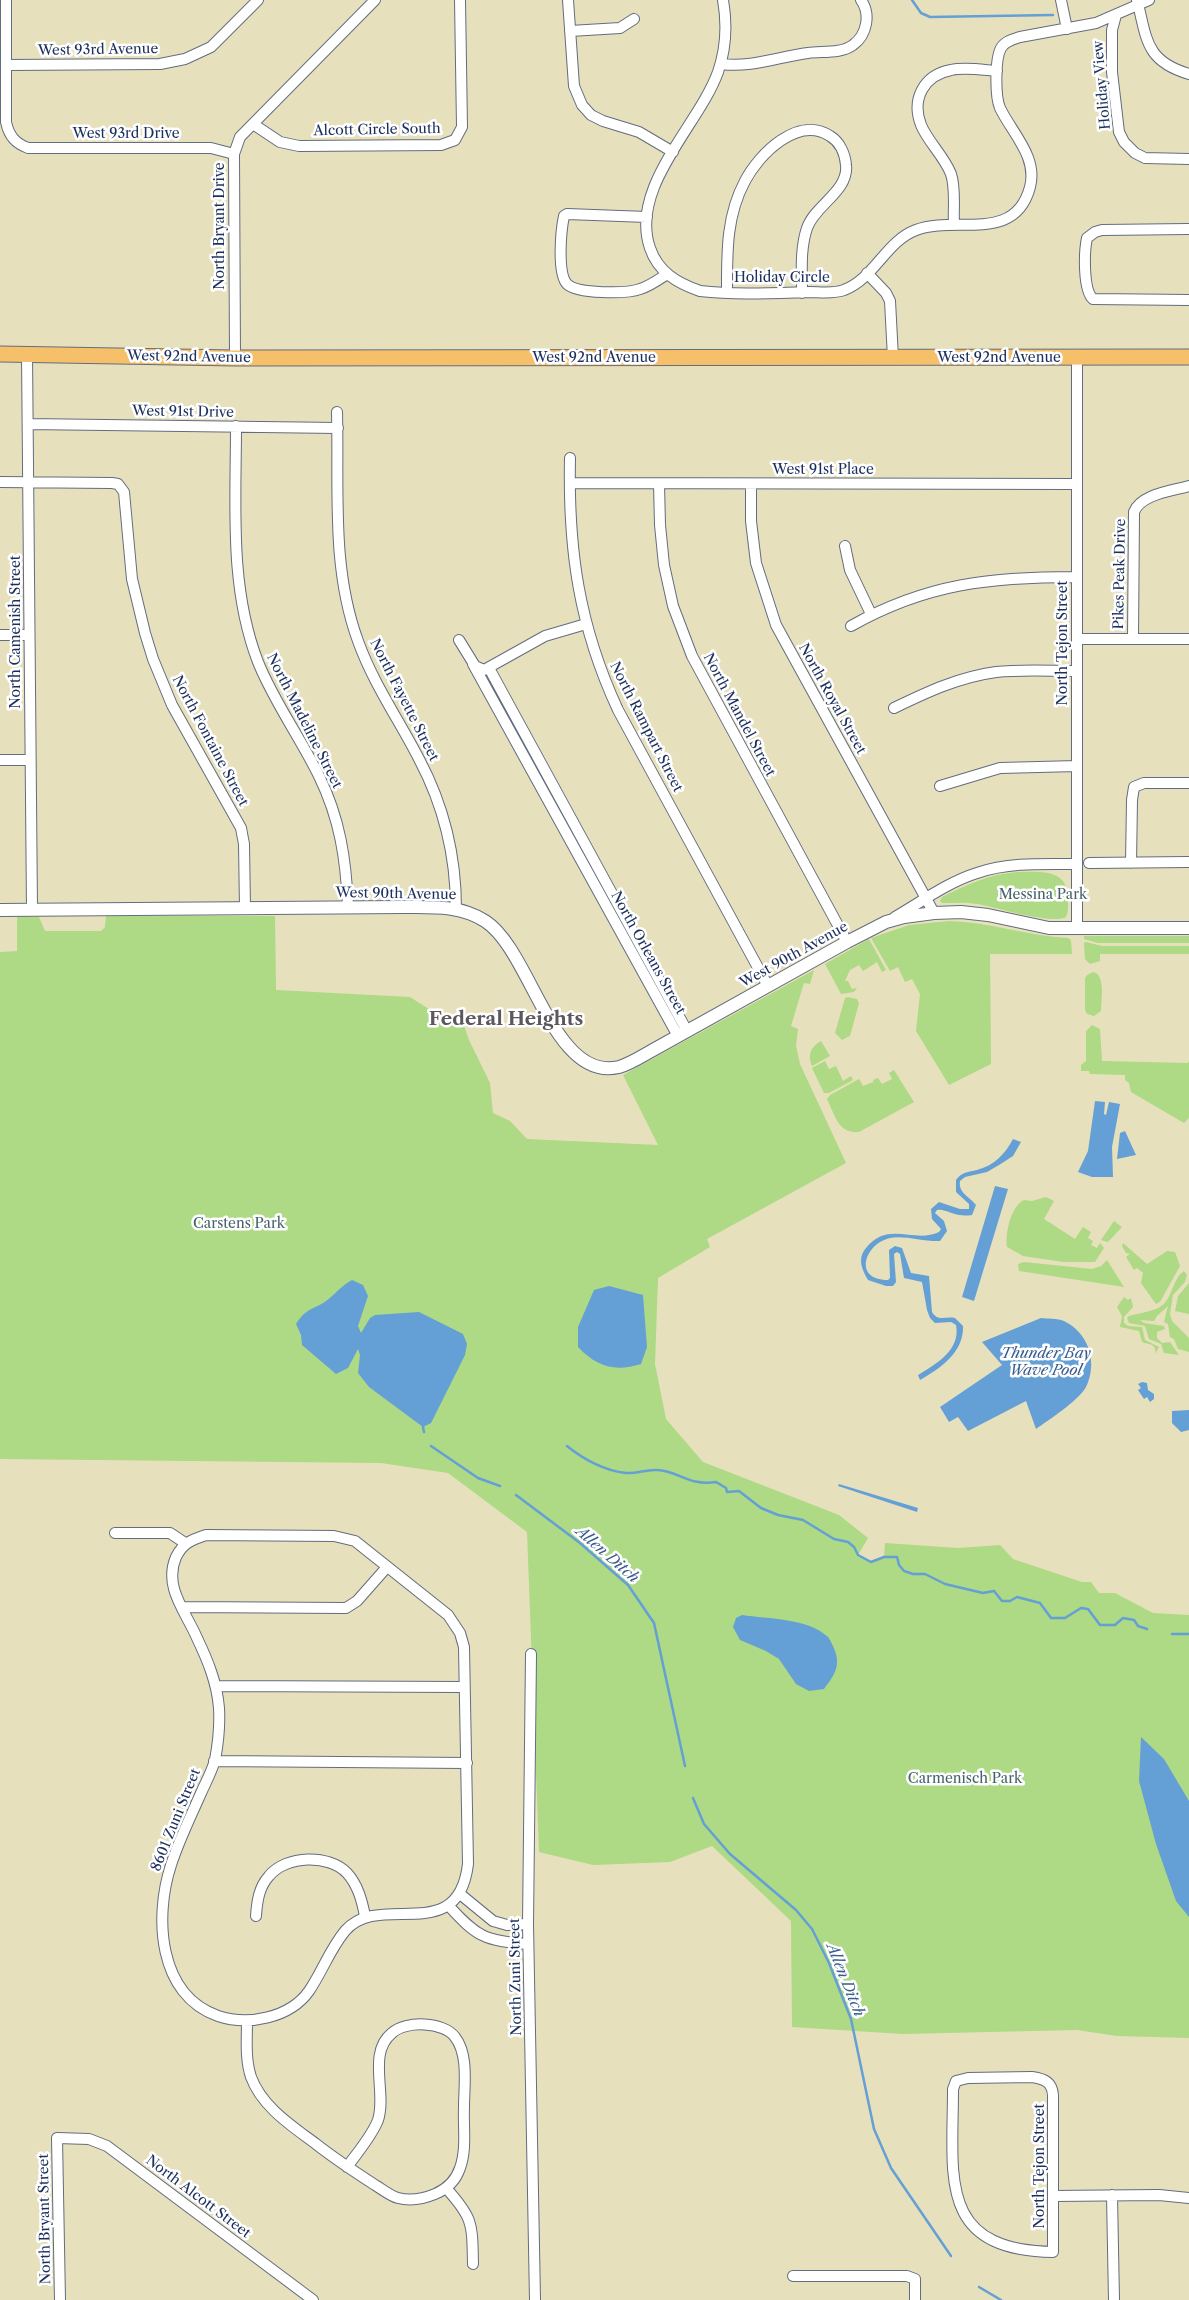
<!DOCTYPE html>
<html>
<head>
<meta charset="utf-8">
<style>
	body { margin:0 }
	canvas { display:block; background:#e7e0bc }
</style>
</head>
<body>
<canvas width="1189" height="2300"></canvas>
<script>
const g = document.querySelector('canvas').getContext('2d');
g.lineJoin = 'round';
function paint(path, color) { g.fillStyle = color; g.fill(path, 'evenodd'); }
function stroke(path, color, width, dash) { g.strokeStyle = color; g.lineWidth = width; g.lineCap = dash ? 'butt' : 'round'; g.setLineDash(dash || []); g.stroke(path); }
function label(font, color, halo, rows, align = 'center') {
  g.font = font + ' "Libre Caslon Text",serif'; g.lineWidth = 5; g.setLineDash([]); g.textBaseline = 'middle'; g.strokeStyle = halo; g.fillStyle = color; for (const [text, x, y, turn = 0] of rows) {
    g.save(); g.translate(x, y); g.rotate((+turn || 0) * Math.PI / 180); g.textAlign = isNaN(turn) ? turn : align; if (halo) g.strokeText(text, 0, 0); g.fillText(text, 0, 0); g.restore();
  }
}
paint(new Path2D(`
	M1017 872C1039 872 1067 868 1068 897 1068 904 1069 910 1066 917 1052 925 996 907 977 904 966 902 953 903 942 903L940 901 942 897C969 884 987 875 1017 872Z
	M17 916 39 917 45 931H101L105 927 106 916H275L276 990 410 997 435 1013 461 1017 469 1040 490 1083 493 1113 510 1121 527 1139 658 1145 623 1075 814 970 810 984 804 983 791 1026 798 1029 796 1046 800 1064 846 1163 707 1239 710 1247 658 1278 655 1364 666 1419 703 1462 839 1515 868 1538 858 1555 871 1562 884 1557 885 1543 958 1548 1000 1545 1013 1559 1082 1582H1091L1099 1593H1115L1153 1613 1189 1615V2038L1117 2036 1077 2030 903 2034 792 2027 791 1921 712 1846 670 1862 593 1865 539 1852 527 1532 448 1473 381 1463 0 1459V952L17 951Z
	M949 921C990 922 1028 936 1068 938L1071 940 1072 954H990L991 1064 949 1085 916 1031 920 994 912 979 905 982 898 967 890 971 871 938 909 925Z
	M1084 936H1189V943H1098L1084 939Z
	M869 939 886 970 882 972 877 962 863 971 859 965 850 970 845 981H848L852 989 857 988 854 992 841 994 825 964Z
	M1086 942 1102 946H1189V954H1100V961L1090 964 1085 959 1084 943Z
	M1093 972C1106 975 1101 1000 1101 1011L1094 1016 1087 1014 1085 1010V978L1087 975Z
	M848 997 857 999 859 1003 850 1036 842 1040 835 1033 845 998Z
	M1092 1025 1100 1029 1102 1061 1188 1063 1189 1061V1118L1184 1123 1131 1092 1129 1083 1125 1080V1075L1090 1074 1089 1071H1081V1065L1086 1061V1031Z
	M821 1041 830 1056 812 1066C807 1054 811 1047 821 1041Z
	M825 1061 829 1069 836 1066 843 1081 851 1076 853 1080 829 1093H824L812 1068Z
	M894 1070 914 1102 859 1132C838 1134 835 1115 827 1099L830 1095 859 1079 863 1086 873 1082 874 1084 873 1080 878 1078 882 1084 892 1079 889 1073Z
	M1046 1197 1054 1201 1044 1219 1075 1239 1083 1227 1091 1232 1088 1238 1093 1241 1091 1245 1097 1248 1100 1243 1104 1248 1095 1262H1063L1023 1256 1007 1247C1005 1233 1011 1206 1024 1200L1032 1201Z
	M1114 1221 1122 1227 1108 1242 1101 1240Z
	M1123 1243 1147 1264 1167 1251 1175 1252 1180 1266 1160 1302 1156 1304 1141 1283 1143 1273 1137 1268 1134 1270 1126 1257 1130 1254 1126 1253 1122 1246Z
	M1107 1260 1124 1287 1019 1271 1018 1264 1024 1262 1092 1269 1101 1266Z
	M1184 1271 1187 1275 1185 1282 1173 1295 1170 1314 1172 1321 1189 1338V1352L1178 1349 1174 1339 1170 1337 1168 1324 1164 1322 1168 1306 1157 1316 1154 1321 1140 1320 1144 1323 1164 1326 1165 1329 1157 1332V1338L1162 1343 1170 1342 1179 1355 1164 1353 1161 1344 1149 1339 1145 1326 1129 1323 1127 1318 1129 1316C1139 1313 1151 1312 1160 1307 1173 1299 1172 1279 1184 1271Z
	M1189 1283V1314L1175 1311 1178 1296Z
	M1124 1297 1128 1300 1131 1298 1133 1307 1124 1317V1323L1128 1326 1142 1327 1145 1340 1159 1347 1155 1354C1157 1343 1149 1345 1142 1342L1139 1331 1120 1327 1122 1316 1117 1307Z`), '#aed985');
paint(new Path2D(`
	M1095 1101 1105 1102 1104 1114 1106 1115 1109 1102 1120 1104 1112 1147 1113 1177H1092L1078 1172 1088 1151Z
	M1125 1131 1136 1155 1117 1159 1120 1133Z
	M1013 1139 1021 1142 1013 1156 999 1165 987 1172 965 1177 960 1181C958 1193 970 1197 976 1205L972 1215C955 1218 946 1208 937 1210L935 1213 944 1221 947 1231 940 1241C925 1242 904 1235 890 1238 864 1244 853 1280 888 1280L890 1278 889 1250 895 1246 902 1248 911 1273 929 1276 932 1312C938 1322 945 1316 955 1318L963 1326C964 1352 941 1368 920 1380L918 1375C936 1364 961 1350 956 1325L951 1322 935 1323 930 1318 927 1310 922 1282 904 1278 900 1254 897 1252 894 1254 896 1282 893 1286H886L868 1280C862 1269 857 1259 866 1248 888 1220 914 1244 939 1232L941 1229 932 1219 931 1209 939 1202 960 1209H969V1204L956 1192V1180C962 1172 968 1172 977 1170 995 1165 1005 1154 1013 1139Z
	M995 1186 1008 1189 974 1301 962 1297Z
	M352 1280 363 1285 368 1296 358 1326 361 1333 370 1318 375 1315 419 1312 463 1334 467 1344 465 1355 431 1423 423 1427 369 1387 358 1373 360 1355 358 1349 348 1368 336 1374 302 1345 301 1335 296 1324C308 1305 317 1310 331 1297 339 1290 343 1285 352 1280Z
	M609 1286 643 1295 647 1347 641 1364C615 1372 597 1367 578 1347V1327L594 1290Z
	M1041 1318C1048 1319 1057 1318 1064 1321 1089 1333 1098 1363 1086 1387 1078 1401 1050 1419 1036 1429L1026 1401 968 1431 958 1417 949 1422 940 1407 1002 1365 982 1342Z
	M1142 1382 1147 1383 1148 1390 1154 1394V1399L1150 1402 1147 1397 1144 1399 1138 1390 1141 1388 1138 1384Z
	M1189 1410V1430L1181 1432 1172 1423V1411Z
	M839 1484 918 1508 917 1512 838 1486Z
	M742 1615C768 1619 808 1618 828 1637 831 1641 833 1646 835 1651 841 1667 833 1677 824 1689L809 1691 796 1684 779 1659 766 1651 740 1640 733 1627 736 1618Z
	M1141 1737 1164 1759 1189 1801V1917L1176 1901 1156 1844 1139 1781Z`), '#64a0d5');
stroke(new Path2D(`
	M912 0 921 13 930 17 1053 15
	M423 1427 424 1432
	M431 1446 478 1478 500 1486
	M567 1446C583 1459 605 1471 626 1473 636 1474 647 1469 657 1470 680 1471 687 1486 716 1482L726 1488 727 1492 739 1491 761 1508 778 1515 803 1520 834 1539 848 1542 854 1547 858 1555 871 1562 884 1557H897L899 1565 904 1571 913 1574H925L945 1584 983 1593 994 1591 1002 1601H1010L1017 1597 1040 1603 1051 1618H1065L1081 1608 1088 1609 1100 1625H1115L1123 1618 1134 1620 1138 1626 1147 1629
	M516 1495 580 1543 628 1585 654 1623 685 1766
	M1172 1634H1189
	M693 1798 704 1824 730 1854 796 1910 812 1929 829 1963 851 2019 874 2129 891 2168 951 2256
	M979 2287 1001 2300`), '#64a0d5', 2.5);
const minor = new Path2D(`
	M6 0V122C9 136 15 143 28 148H211L234 154
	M568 0 574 86 582 105 591 115 603 121 639 132 673 152
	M723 0C727 23 726 49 718 72 699 125 629 187 650 248 658 272 677 283 700 291 736 295 774 293 810 292 820 292 834 294 844 290 874 279 886 241 916 230 956 215 1015 244 1030 187 1038 157 1012 133 1000 108 995 96 995 59 1001 48 1005 41 1014 39 1020 37L1096 23 1149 0
	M1061 0 1067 29
	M1137 0C1147 39 1145 61 1189 74
	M1116 15 1112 30V72L1119 132 1124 142 1135 153 1145 158 1189 159
	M570 31 620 28 634 19
	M721 64C751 68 778 57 808 53 822 51 841 54 853 45 867 35 871 14 861 0
	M6 65 160 64 185 59 211 47 258 0
	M253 124 280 142 299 146 441 145 455 140 462 127 460 0
	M647 217 567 214 564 216C561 230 557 273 567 284 577 294 627 294 640 289 650 286 658 280 667 274
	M954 224C953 208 956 189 951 174 944 156 928 142 921 125 911 99 924 75 951 70 965 67 983 70 997 71
	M1189 229 1102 230 1095 232 1087 238C1084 252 1083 290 1093 299L1189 300
	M867 273 886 293 890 301 893 358
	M727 292C727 254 726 216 745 181 759 154 798 115 830 136 840 142 845 154 846 165 849 191 815 205 807 228 800 249 802 271 802 293
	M27 354 32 909
	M1077 357V929
	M235 358 234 154 240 137 375 0
	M337 412C339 489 331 568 358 641 373 683 399 720 419 759 444 806 456 856 456 909
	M28 424 338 428
	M236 426C236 505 229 587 258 662 274 702 300 737 319 776 340 819 346 859 348 907
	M570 458C568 550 579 626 618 710L768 986
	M0 482 112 483 118 484 124 492 132 579 145 633 153 659 172 705 241 828 244 844 245 908
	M570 483 1077 484
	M659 484 660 525 664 565 673 606 692 656 847 942
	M751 484V521L756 563 776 625 934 913
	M845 546 850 570 871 614
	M851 626C927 583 992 577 1077 577
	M0 635H29
	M1077 639H1189
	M1133 639 1134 512C1141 494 1172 491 1189 486
	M459 640 475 666 484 670 545 636 586 624
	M473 664 678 1036
	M489 668 687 1031
	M894 708C927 692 959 677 996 672 1022 669 1050 671 1077 671
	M0 760H30
	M940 786 1000 768 1077 766
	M1089 863 1189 862
	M1131 863 1132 800 1134 787 1144 783H1189
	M895 917C921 902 948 882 977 873 1009 862 1044 864 1077 864
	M115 1533H170L185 1543
	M206 1535 334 1536 355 1541 448 1615 460 1633 464 1647 468 1864C458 1948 380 1890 345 1931 330 1949 322 1972 309 1991 290 2018 248 2026 218 2016 158 1995 154 1917 171 1865 179 1840 191 1816 201 1793 206 1782 212 1771 215 1760 218 1744 220 1725 219 1708 217 1683 208 1661 197 1638 186 1612 163 1587 176 1557 183 1543 191 1540 206 1535Z
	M182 1607 346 1608 357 1601 387 1567
	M531 1654 528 1924 535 2300
	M217 1686 464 1687
	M214 1761 467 1763
	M460 1894 493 1921 507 1925 528 1924
	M448 1905C477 1937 485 1941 528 1944
	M256 1916C257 1901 259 1887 269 1876 286 1855 329 1854 347 1873 358 1885 362 1901 365 1916
	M247 2021C247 2039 245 2059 251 2077 262 2107 292 2126 316 2144 335 2159 355 2172 375 2185 382 2189 390 2196 398 2198 410 2201 423 2199 435 2194 447 2189 456 2180 460 2168 467 2149 463 2126 464 2107 464 2086 469 2055 455 2037 444 2022 406 2020 392 2033 367 2053 387 2093 378 2120 372 2136 357 2153 347 2167
	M1032 2077C1045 2079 1052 2082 1053 2095V2252C937 2250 953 2177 953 2089L956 2081 968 2078Z
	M446 2188C474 2219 472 2224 473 2264
	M1112 2195 1114 2300
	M1053 2196 1159 2195 1189 2198
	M793 2276H907L915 2279V2300
	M60 2300 57 2138 89 2139 107 2146 313 2300`);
const tertiary = new Path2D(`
	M0 910 403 907C432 907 460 905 485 921 531 950 553 1083 619 1067 630 1064 642 1056 653 1050L847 942 886 922 904 917 934 913 961 912 988 915 1049 928H1189`);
const primary = new Path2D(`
	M0 354 235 358 1189 357`);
stroke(minor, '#626d7f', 12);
stroke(tertiary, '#626d7f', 14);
stroke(primary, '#626d7f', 17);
stroke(minor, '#fff', 10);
stroke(tertiary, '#fff', 12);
stroke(primary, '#f6c06b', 15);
label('14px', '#1b2f5e', '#fff', [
	["West 93rd Avenue",98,50,-1],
	["Holiday View",1102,85,-95],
	["Alcott Circle South",377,130,-1],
	["West 93rd Drive",126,134],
	["North Bryant Drive",220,226,-90],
	["Holiday Circle",782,278],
	["West 92nd Avenue",189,357,1],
	["West 92nd Avenue",594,358],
	["West 92nd Avenue",999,358],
	["West 91st Drive",183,412,1],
	["West 91st Place",823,470],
	["Pikes Peak Drive",1120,574,-89],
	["North Camenish Street",16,632,-90],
	["North Tejon Street",1063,643,-90],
	["North Royal Street",832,699,61],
	["North Fayette Street",404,700,63],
	["North Mandel Street",739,715,62],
	["North Madeline Street",304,721,63],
	["North Rampart Street",646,727,63],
	["North Fontaine Street",210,741,62],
	["West 90th Avenue",396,894,1],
	["North Orleans Street",648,953,61],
	["West 90th Avenue",794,955,-29],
	["8601 Zuni Street",176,1820,-68],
	["North Zuni Street",516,1977,-91],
	["North Tejon Street",1040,2166,-90],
	["North Alcott Street",198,2197,37],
	["North Bryant Street",45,2219,-91]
]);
label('14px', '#47626a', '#fff', [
	["Messina Park",1043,895],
	["Carstens Park",239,1224],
	["Carmenisch Park",965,1779]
]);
label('italic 15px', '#385c8e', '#fff', [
	["Thunder Bay",1046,1354],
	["Wave Pool",1046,1371],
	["Allen Ditch",607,1555,41],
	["Allen Ditch",845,1980,68]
]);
label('bold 19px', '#5c565d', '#fff', [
	["Federal Heights",506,1020]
]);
</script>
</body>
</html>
